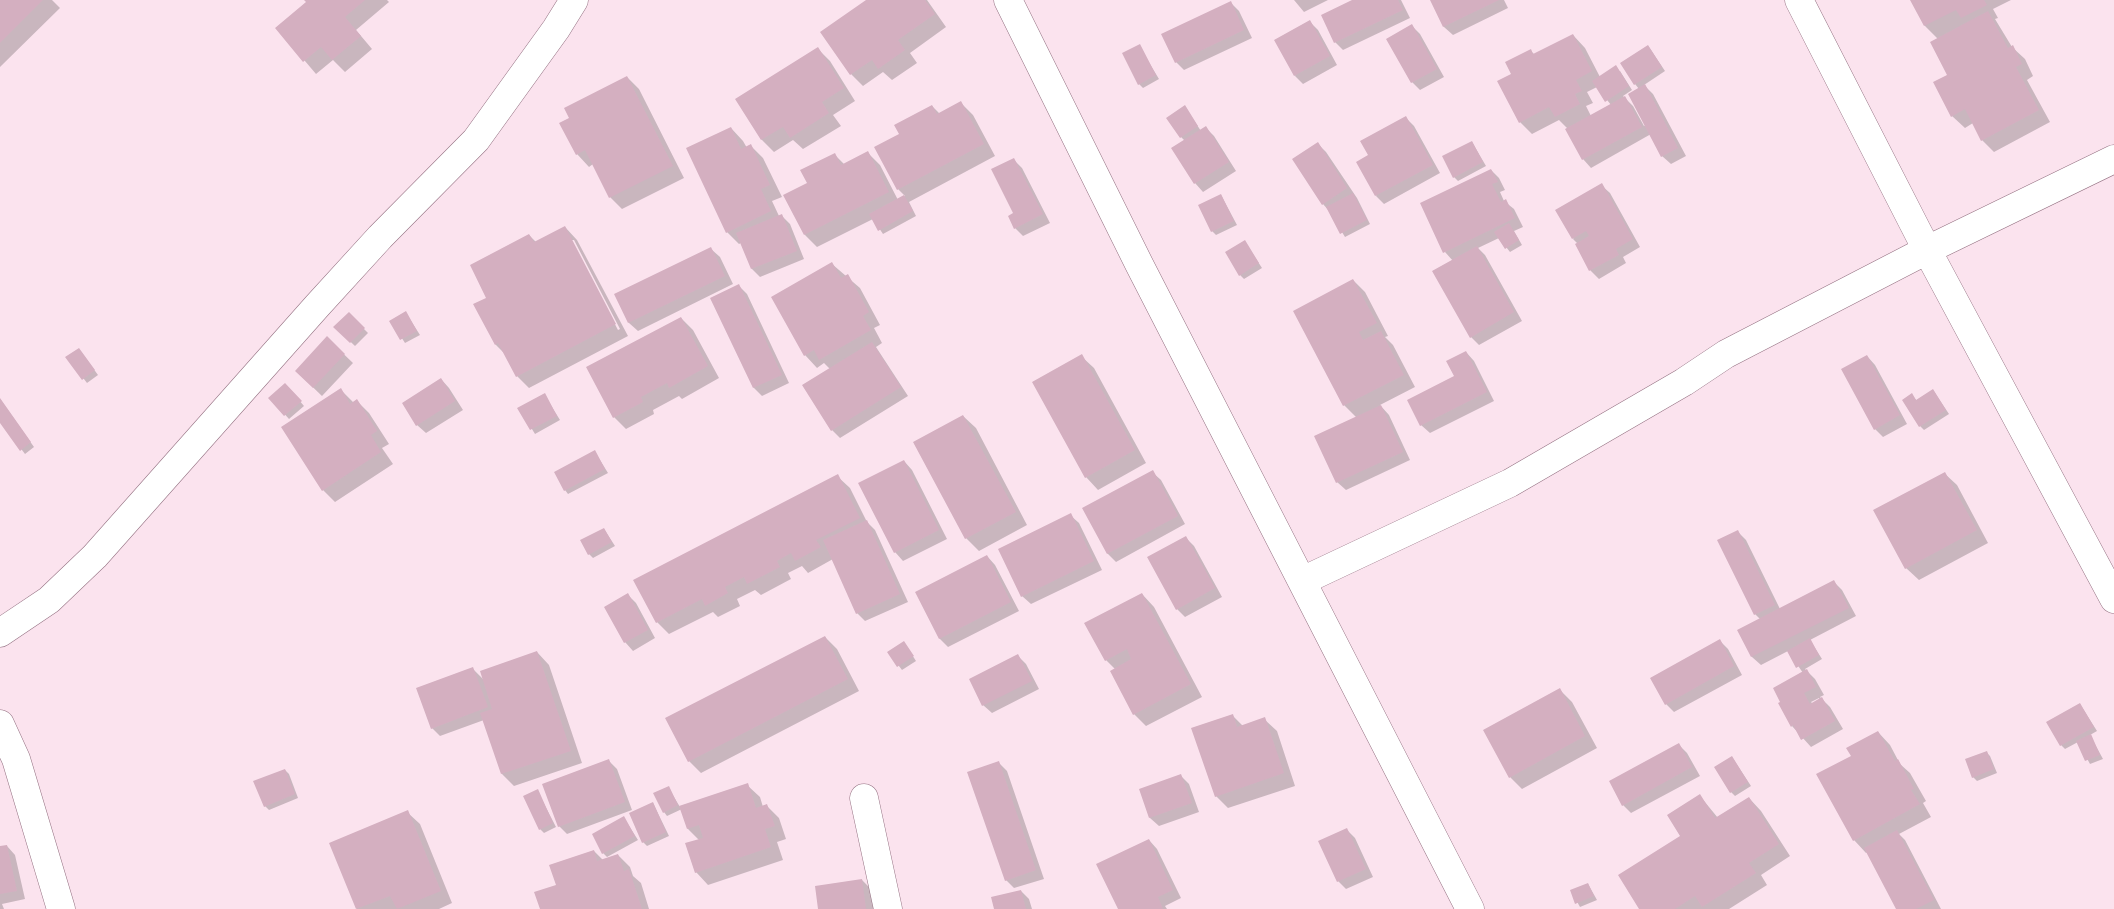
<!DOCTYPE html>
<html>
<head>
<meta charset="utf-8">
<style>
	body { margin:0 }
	canvas { display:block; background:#fbe3ee }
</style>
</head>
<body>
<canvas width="2114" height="909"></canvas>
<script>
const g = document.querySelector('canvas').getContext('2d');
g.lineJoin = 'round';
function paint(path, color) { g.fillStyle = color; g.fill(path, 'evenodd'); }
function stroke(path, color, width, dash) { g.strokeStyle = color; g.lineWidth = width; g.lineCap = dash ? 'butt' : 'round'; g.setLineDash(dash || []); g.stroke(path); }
paint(new Path2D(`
	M0 0H52L60 8 0 67Z
	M306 0H387L389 2 356 30 372 49 345 72 333 60 316 74 277 28 308 2Z
	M869 0H927L946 27 910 53 917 63 892 80 883 72 863 86 851 74Z
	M1294 0H1328L1304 12Z
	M1355 0H1401L1410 18 1343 50 1335 42Z
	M1431 0H1504L1508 8 1453 35 1444 27Z
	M1911 0H2011L1993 9 1998 18 1995 19 2012 47 2025 59 2033 76 2027 80 2050 122 1994 152 1982 140 1973 123 1965 128 1952 116 1949 75 1938 39 1925 26Z
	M1231 3 1239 11 1252 38 1184 70 1176 62Z
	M1310 22 1318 30 1337 65 1303 84 1295 76Z
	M1412 26 1420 34 1444 77 1420 90 1412 82Z
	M1573 35 1585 48 1600 77 1620 71 1632 90 1623 96 1633 106 1644 126 1646 125 1639 89 1635 84 1648 46 1651 50 1665 71 1644 85 1653 94 1686 156 1671 164 1662 156 1651 134 1591 168 1583 159 1568 129 1559 120 1532 134 1520 122 1512 74 1530 50 1535 55ZM1597 87 1611 105 1591 116 1586 106 1593 103 1587 92Z
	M1139 46 1159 79 1143 88 1139 84Z
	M818 49 830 61 855 101 833 115 841 126 803 149 793 140 774 152 762 140 737 99Z
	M627 77 639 89 684 178 622 209 610 197 593 164 589 167 577 154 570 119Z
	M961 103 973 115 995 156 909 202 916 216 883 234 873 219 817 247 805 235 808 183 834 154 845 165 868 153 880 165 898 200 905 196 898 189 900 135 932 106 940 114Z
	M1185 107 1201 131 1206 128 1214 136 1236 171 1203 192 1195 183 1185 141 1181 137Z
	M1406 118 1414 126 1440 173 1384 204 1376 196Z
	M731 128 743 141 747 148 751 146 763 158 782 197 772 201 779 216 781 215 790 224 804 259 760 277 752 269 741 243 739 244 727 232Z
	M1472 142 1486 166 1458 181 1454 177Z
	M1318 144 1326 152 1357 198 1370 224 1345 237 1329 211 1323 204Z
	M1013 159 1022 168 1050 223 1023 236 1015 228Z
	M1491 170 1499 178 1505 190 1500 192 1504 201 1514 209 1523 227 1514 231 1522 245 1510 252 1499 238 1478 248 1485 255 1522 321 1479 345 1471 337 1453 261 1445 252Z
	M1601 185 1610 193 1640 247 1623 257 1626 263 1599 279 1590 270 1576 245 1578 244 1573 239Z
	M1221 195 1237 225 1216 235 1212 231Z
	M565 227 577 240 628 336 529 388 517 376 506 355 496 345 475 305 488 298 529 235 536 242ZM571 240H574L620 329 618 330Z
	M1245 242 1262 268 1244 279 1240 275Z
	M711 249 720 257 733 284 638 331 629 323 616 295Z
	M832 264 860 288 880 325 874 328 882 343 876 347 908 396 840 438 832 430 830 369 824 363 817 368 805 355Z
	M1353 280 1365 292 1388 336 1385 337 1393 345 1415 387 1380 405 1389 415 1410 460 1346 490 1337 482 1357 418 1344 405Z
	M739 286 747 294 789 383 762 396 754 388 712 298Z
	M406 313 420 335 405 343 391 321Z
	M349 314 368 333 355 346 335 327Z
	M681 318 693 330 719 378 682 399 679 396 653 410 654 414 626 429 614 417Z
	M327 338 353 363 322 396 296 371Z
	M1466 352 1474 361 1494 401 1430 433 1421 425 1456 377Z
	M82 353 98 375 87 383 67 357Z
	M1081 356 1094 368 1146 463 1098 490 1086 477Z
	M1867 356 1875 365 1907 424 1883 437 1875 429Z
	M441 379 449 388 463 410 426 433 417 425 404 403Z
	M289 388 304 406 289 419 270 398Z
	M341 390 354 403 357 401 369 413 389 444 382 448 393 464 335 502 323 490Z
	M1933 390 1949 414 1924 430 1920 426 1912 395 1917 401Z
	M544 394 560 420 535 434 519 408Z
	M0 399 34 447 25 454 0 421Z
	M963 416 976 428 1027 525 979 551 966 538 914 443Z
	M595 452 608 473 568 494 565 490Z
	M904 461 912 470 947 539 903 561 895 552Z
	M1152 472 1161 480 1185 524 1116 562 1108 554 1084 509Z
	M1944 473 1957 485 1988 543 1919 580 1906 568Z
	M837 476 850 488 867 522 875 530 908 602 865 621 857 613 833 559 808 573 802 566 788 573 791 579 761 595 755 590 737 599 740 606 718 617 713 612 669 634 657 622Z
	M1070 515 1079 523 1102 570 1031 604 1022 596Z
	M604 529 615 546 593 558 589 554Z
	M1738 532 1746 540 1780 609 1834 582 1842 590 1856 616 1810 640 1822 659 1805 669 1815 679 1824 695 1820 697 1830 707 1843 729 1811 747 1792 726 1803 673 1788 651 1761 665 1752 657 1739 630 1760 619 1755 614ZM1819 698 1820 700 1813 704 1811 702Z
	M1186 538 1194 546 1222 597 1185 617 1177 609Z
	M987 556 995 565 1019 611 948 647 940 639 917 592Z
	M1142 594 1154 607 1202 697 1146 726 1134 714 1115 669 1106 660 1086 624Z
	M628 595 636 603 655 638 633 651 625 642Z
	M825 637 837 649 859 691 701 773 689 761Z
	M1720 641 1728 649 1742 675 1674 712 1666 704Z
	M907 647 916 661 902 670 889 653Z
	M537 652 549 665 582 763 514 786 502 774 484 720 440 736 432 728 472 668 484 680Z
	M1018 656 1026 664 1039 689 992 713 983 705Z
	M1559 689 1572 702 1597 748 1522 789 1510 777Z
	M2080 704 2097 731 2090 735 2103 759 2090 764 2078 742 2065 749 2061 745Z
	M1232 715 1243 726 1264 719 1277 731 1295 786 1228 808 1216 796Z
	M1878 732 1890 745 1900 764 1910 773 1926 801 1923 803 1931 817 1899 834 1905 840 1941 909H1898L1868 852 1866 853 1854 840 1852 756Z
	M1679 745 1687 753 1700 776 1631 813 1623 805Z
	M1986 752 1990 756 1997 773 1977 781 1973 777Z
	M1732 757 1751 786 1735 796 1731 792Z
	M608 760 617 769 632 810 567 834 559 826Z
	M999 763 1007 771 1044 879 1014 888 1006 880Z
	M285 770 289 774 298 798 269 810 265 806Z
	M1181 776 1189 784 1199 812 1159 826 1150 818 1141 790Z
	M747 785 760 797 763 807 767 806 779 818 786 839 777 842 783 860 708 885 696 872 699 840 688 829 682 809 667 816 664 812 668 787 680 807Z
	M537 790 556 827 544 833 540 829Z
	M1700 796 1718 818 1749 798 1761 811 1790 856 1761 875 1767 885 1729 909H1641L1681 836Z
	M653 803 669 836 647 846 643 842Z
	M407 812 420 824 452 903 439 909H357L331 843Z
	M624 818 638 840 607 857 603 853Z
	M1347 830 1355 838 1373 877 1346 889 1338 881Z
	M1149 840 1157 849 1181 898 1165 906 1167 909H1119Z
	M7 846 15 855 25 899 2 904 4 909H0V848Z
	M594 851 603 860 618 855 630 867 633 876 641 883 649 909H541L558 886Z
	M862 880 874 892 876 909H820Z
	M1588 884 1597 900 1580 907 1571 891Z
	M1021 891 1029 899 1032 909H995Z`), '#0003');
paint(new Path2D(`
	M0 0H43L0 43Z
	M304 0H365L345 17 361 36 332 60 321 47 303 62 275 28 306 2Z
	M866 0H925L935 14 898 40 905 50 878 69 872 60 850 75 820 32Z
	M1352 0H1398L1403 10 1334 43 1321 15Z
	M1430 0H1499L1443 27Z
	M1910 0H1984L1987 5 1961 18 1956 10 1924 26Z
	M1231 1 1244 30 1175 63 1161 34Z
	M1988 11 2008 48 2013 45 2022 64 2016 67 2039 110 1981 141 1965 109 1951 117 1933 82 1947 75 1930 42Z
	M1310 20 1330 56 1294 76 1274 40Z
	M1412 24 1437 69 1411 83 1386 39Z
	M1573 34 1592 71 1576 80 1582 91 1575 94 1580 104 1555 117 1549 107 1519 123 1497 81 1511 74 1505 62 1531 49 1533 54Z
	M1140 44 1156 75 1138 85 1122 53Z
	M1648 45 1662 67 1634 85 1620 63Z
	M818 47 844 88 822 102 829 113 790 138 783 127 761 140 735 99Z
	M1616 65 1629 86 1605 102 1592 81Z
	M627 76 673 166 609 198 585 150 576 155 559 123 569 118 564 108Z
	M1645 84 1678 148 1661 157 1628 94Z
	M1625 96 1642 127 1582 160 1565 129Z
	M961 101 984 144 897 190 874 147 899 134 894 125 932 105 937 114Z
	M1185 105 1198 126 1180 138 1166 118Z
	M1406 116 1433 165 1375 196 1356 162 1368 155 1360 141Z
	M1206 126 1229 162 1194 184 1171 148Z
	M731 127 741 149 751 144 770 185 761 189 771 211 726 233 686 148Z
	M1472 141 1483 162 1453 178 1442 156Z
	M1318 142 1347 188 1322 205 1292 159Z
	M868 151 889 192 804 235 783 195 807 183 800 170 835 153 841 165Z
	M1014 158 1043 214 1014 229 1008 216 1013 213 991 169Z
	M1491 169 1498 182 1492 184 1501 202 1506 199 1515 218 1443 253 1420 203Z
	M1602 183 1633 239 1616 249 1619 255 1589 271 1575 244 1589 236 1586 231 1572 239 1555 210Z
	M1353 193 1367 220 1340 234 1326 207Z
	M1221 194 1234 221 1211 232 1198 205Z
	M904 195 913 211 878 231 869 214Z
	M782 214 797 251 751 269 736 233Z
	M1509 223 1519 240 1505 249 1494 232Z
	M565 226 616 324 516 377 498 343 495 345 473 304 486 298 470 265 529 234 534 242Z
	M1245 240 1259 263 1239 276 1225 252Z
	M1477 246 1514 312 1470 338 1432 271Z
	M711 247 725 276 628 323 614 294Z
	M832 262 841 278 848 274 869 312 863 316 871 330 819 360 814 350 804 356 771 297Z
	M1353 279 1377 323 1359 332 1363 340 1381 331 1404 375 1343 406 1293 311Z
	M739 284 782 375 753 388 710 298Z
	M406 311 417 331 400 340 389 321Z
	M349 312 365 328 350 343 333 327Z
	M681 317 708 366 669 388 667 383 641 397 643 402 613 418 586 367Z
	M327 336 345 354 313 388 295 371Z
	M872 342 901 387 831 431 802 385Z
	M79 348 95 370 82 380 65 357Z
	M1466 351 1487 392 1420 426 1407 400 1454 376 1446 361Z
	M1082 354 1135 450 1085 478 1032 382Z
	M1867 355 1900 415 1874 430 1841 369Z
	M441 378 455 401 416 426 402 403Z
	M285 383 302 401 284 416 268 398Z
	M341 388 350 404 357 399 377 431 371 435 381 452 322 491 281 427Z
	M1933 389 1946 410 1919 427 1902 400 1912 393 1916 400Z
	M545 393 557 416 530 430 517 408Z
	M0 398 31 442 20 451 0 423Z
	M1381 405 1403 452 1336 483 1314 436Z
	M963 415 1016 512 965 539 913 442Z
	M595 450 605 469 564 491 554 472Z
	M904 460 939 530 894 553 858 483Z
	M1153 470 1178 516 1107 554 1082 508Z
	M1945 472 1977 530 1905 569 1873 510Z
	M838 474 860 518 816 540 821 547 795 561 791 553 777 561 780 567 747 584 744 577 725 587 728 593 705 606 702 599 656 623 633 580Z
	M1071 513 1094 561 1021 597 998 549Z
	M867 520 900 594 856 614 823 540Z
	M604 528 612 542 588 555 580 540Z
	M1738 530 1775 605 1754 615 1717 540Z
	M1186 536 1215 588 1176 610 1147 557Z
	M987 555 1011 602 939 639 915 592Z
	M1834 580 1849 608 1751 657 1737 630Z
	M628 593 648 630 624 643 604 607Z
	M1142 593 1191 684 1133 715 1110 671 1131 659 1127 649 1105 661 1084 623Z
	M825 636 848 679 688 762 665 718Z
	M1810 638 1819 655 1796 668 1787 651Z
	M1720 639 1734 666 1665 705 1650 678Z
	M904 641 914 656 897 667 887 652Z
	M537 651 571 751 501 774 480 713 492 709 480 671Z
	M1018 654 1032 681 982 706 969 679Z
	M473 667 488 707 431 729 416 688Z
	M1807 669 1816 687 1804 693 1810 704 1822 697 1835 721 1801 740 1793 725 1791 727 1778 703 1780 702 1773 688Z
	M1560 688 1585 736 1509 778 1483 730Z
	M2080 703 2094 727 2060 746 2046 722Z
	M1233 714 1237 727 1265 717 1284 773 1215 797 1191 728Z
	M1878 731 1895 761 1898 759 1914 789 1911 790 1920 804 1853 841 1816 774 1851 756 1846 748Z
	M2091 734 2100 755 2085 761 2076 741Z
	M1679 743 1692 767 1622 806 1609 781Z
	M1987 751 1994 769 1972 778 1965 759Z
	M1732 756 1748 782 1730 793 1714 767Z
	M609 759 625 802 558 827 542 784Z
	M999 761 1036 870 1005 881 967 772Z
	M285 769 295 794 264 807 253 781Z
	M1181 774 1192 803 1149 818 1139 789Z
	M748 783 756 808 767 804 775 826 765 829 771 847 695 873 685 843 703 838 699 825 687 829 679 806Z
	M669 786 678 805 663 813 653 793Z
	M538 789 553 823 539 830 523 796Z
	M1700 794 1715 818 1749 797 1779 844 1749 863 1756 873 1702 907 1695 896 1675 909H1639L1618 875 1680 836 1667 815Z
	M653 802 666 832 642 843 629 813Z
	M408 810 441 891 397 909 390 896 356 909 329 843Z
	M624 816 635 836 602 854 592 834Z
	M1347 828 1366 869 1337 882 1318 841Z
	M1897 830 1934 900 1916 909H1896L1864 848Z
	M1149 839 1173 890 1158 897 1163 909H1118L1096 864Z
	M7 845 17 891 0 894V846Z
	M594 850 597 861 618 854 624 871 629 869 642 909H540L534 892 556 885 549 865Z
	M862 879 866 909H818L815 886Z
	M1588 883 1594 896 1575 904 1570 890Z
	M1021 890 1026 909H994L991 897Z`), '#d4afc0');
const street = new Path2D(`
	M1008 0 1139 264 1470 909
	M1799 0 1927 250 2114 599
	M1302 581 1510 483 1684 382 1726 354 1927 250 2114 159
	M0 633 49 600 95 556 317 306 380 237 476 140 556 29 574 0
	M0 724 16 759 61 909
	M864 798 888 909`);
stroke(street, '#947182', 29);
stroke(street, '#fff', 28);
</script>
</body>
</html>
